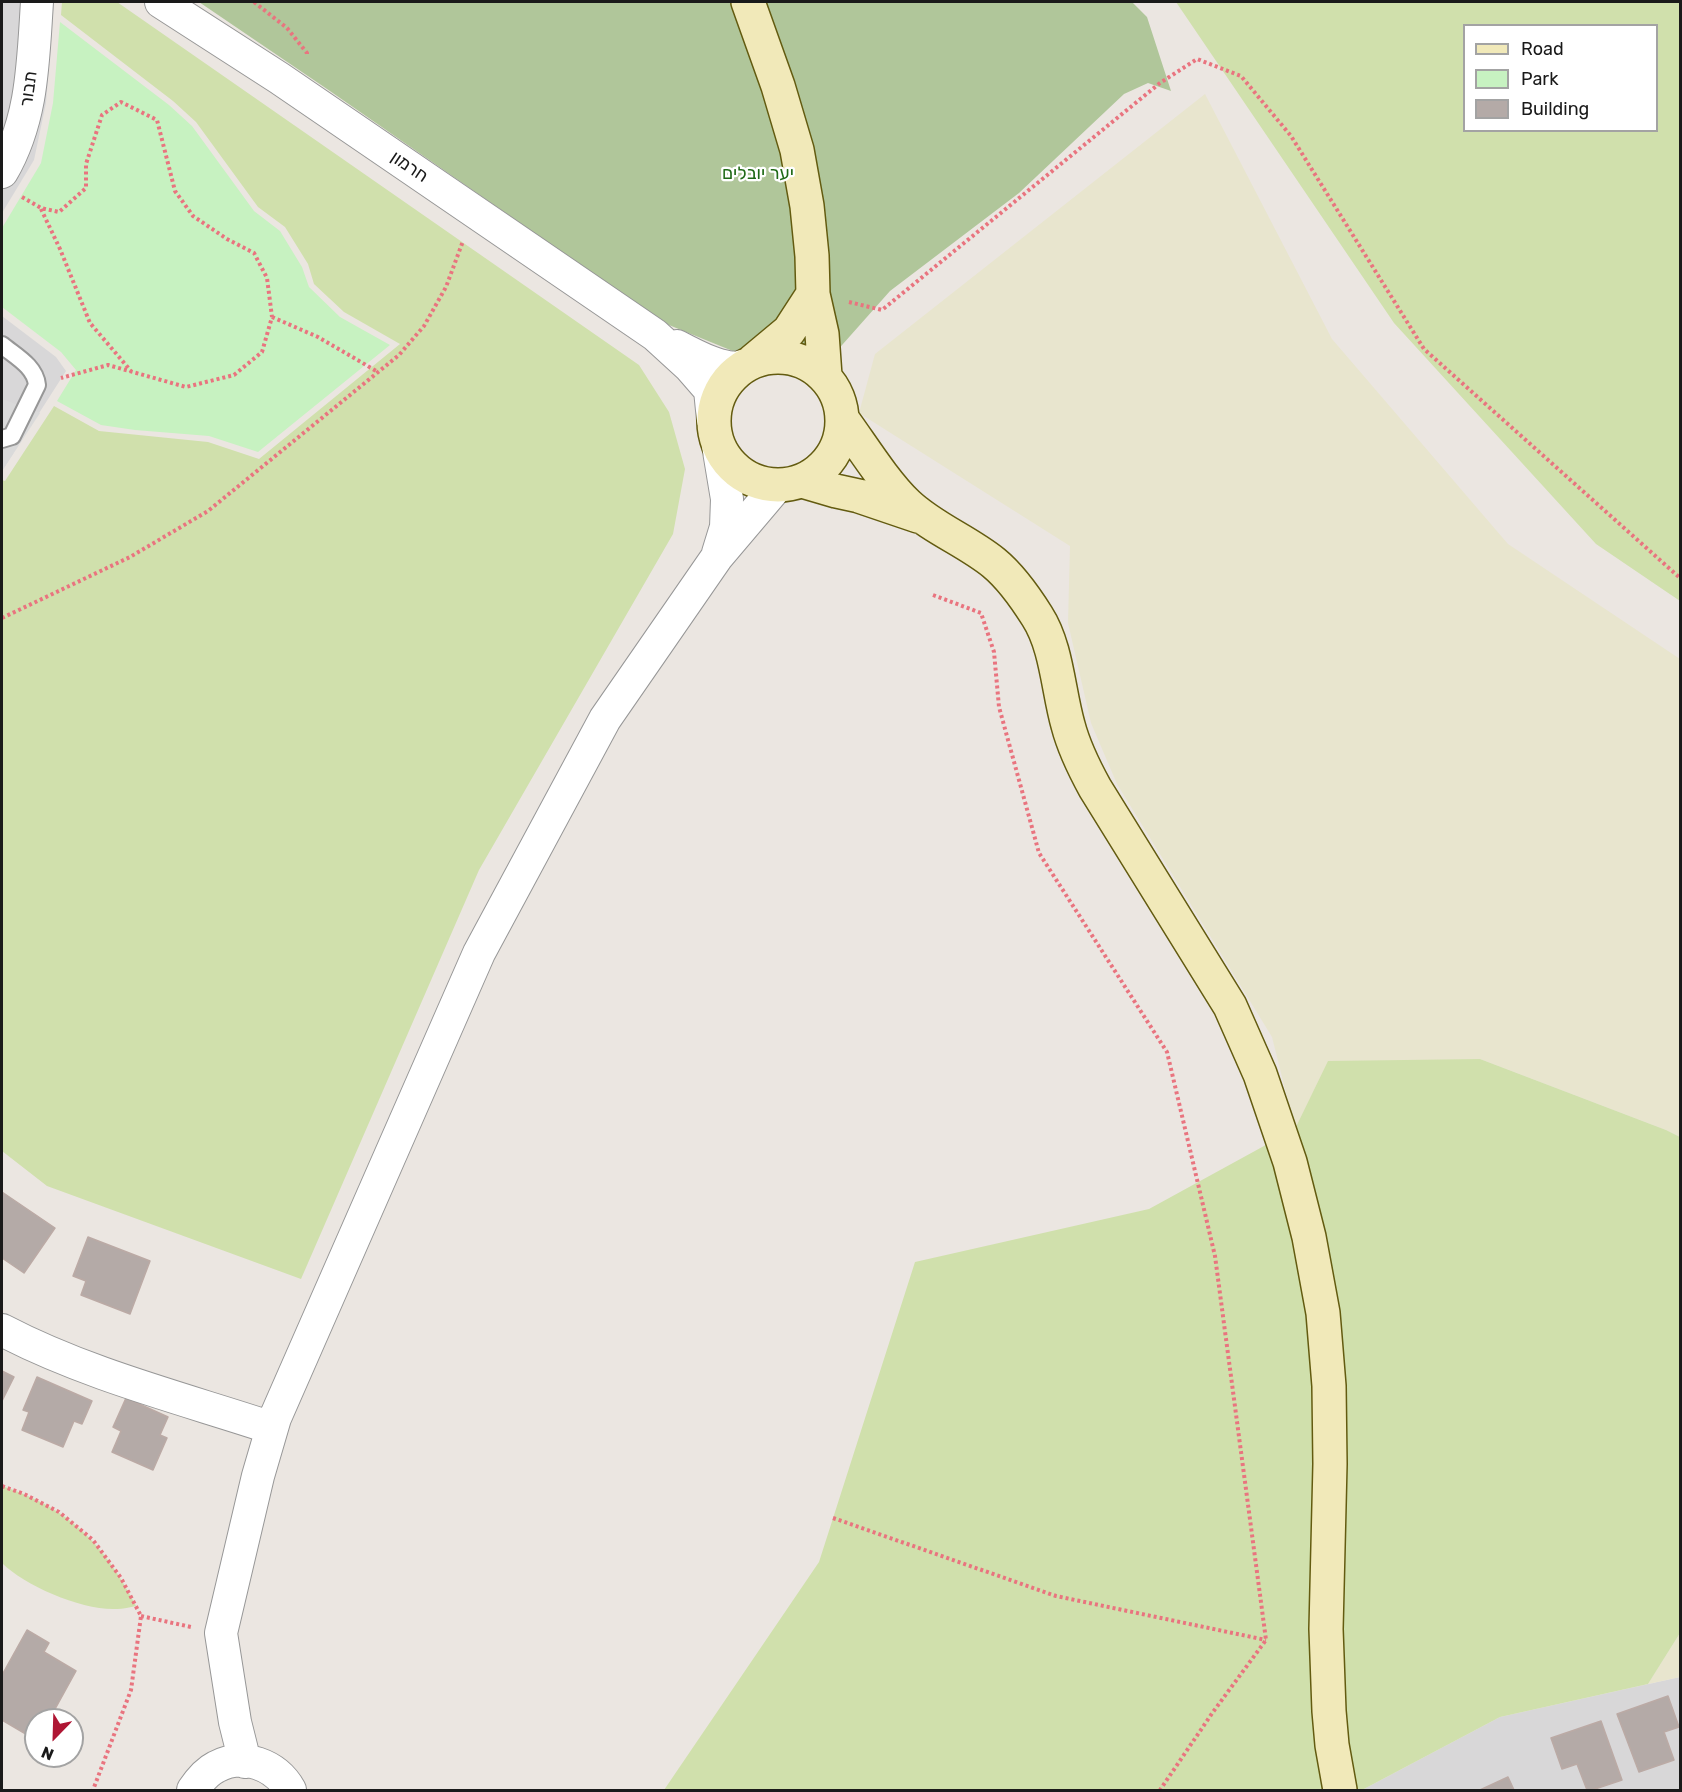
<!DOCTYPE html>
<html>
<head>
<meta charset="utf-8">
<style>
	body { margin:0 }
	#map { position:relative; width:1682px; height:1792px; overflow:hidden; background:#ebe6e1; font-family:Rubik,sans-serif }
	canvas { display:block }
	.frame { position:absolute; inset:0; border:3px solid #1a1a1a; pointer-events:none }
	.legend { position:absolute; left:1463px; top:24px; width:195px; height:108px; box-sizing:border-box; background:#fff; border:2px solid #a3a3a3; margin:0; padding:8px 10px; list-style:none; font-size:18px; color:#1a1a1a }
	.legend li { display:flex; align-items:center; gap:12px; height:30px }
	.legend b { width:30px; border:2px solid #a3a3a3 }
	.north { position:absolute; left:24px; top:1708px; width:60px; height:60px; box-sizing:border-box; background:#fff; border:2px solid #a3a3a3; border-radius:50%; rotate:203deg; font-size:16px; font-weight:700; line-height:24px; text-align:center; color:#1a1a1a }
	.north::after { content:''; display:block; margin:auto; width:21px; height:27px; background:#af1634; clip-path:polygon(50% 0,100% 100%,50% 72%,0 100%) }
</style>
</head>
<body>
<div id="map">
<canvas width="1682" height="1792"></canvas>
<div class="frame"></div>
<ul class="legend">
<li><b style="height:8px;background:#f1e9b9"></b>Road</li>
<li><b style="height:16px;background:#c7f2c1"></b>Park</li>
<li><b style="height:16px;background:#b4aaa7"></b>Building</li>
</ul>
<div class="north">N</div>
</div>
<script>
const g = document.querySelector('canvas').getContext('2d');
g.lineJoin = 'round';
function paint(path, color) { g.fillStyle = color; g.fill(path, 'evenodd'); }
function stroke(path, color, width, dash) { g.strokeStyle = color; g.lineWidth = width; g.lineCap = dash ? 'butt' : 'round'; g.setLineDash(dash || []); g.stroke(path); }
function label(font, color, halo, rows, align = 'center') {
  g.font = font + ' Rubik,"Noto Sans Hebrew",sans-serif'; g.lineWidth = 4.5; g.setLineDash([]); g.textBaseline = 'middle'; g.strokeStyle = halo; g.fillStyle = color; for (const [text, x, y, turn = 0] of rows) {
    g.save(); g.translate(x, y); g.rotate((+turn || 0) * Math.PI / 180); g.textAlign = isNaN(turn) ? turn : align; if (halo) g.strokeText(text, 0, 0); g.fillText(text, 0, 0); g.restore();
  }
}
paint(new Path2D(`
	M2 2H54L46 103 34 160 2 213Z
	M2 316 56 357 66 371 2 471Z
	M1680 1677V1790H1362L1500 1717Z`), '#d8d7d8');
paint(new Path2D(`
	M1205 94 1332 339 1508 544 1680 659V1137L1666 1130 1480 1059 1295 1129 1272 1037 1117 784 1091 723 1068 623 1070 546 859 413 875 354Z
	M1680 1633V1677L1648 1684Z`), '#e8e5ce');
paint(new Path2D(`
	M62 2H117L639 365 669 412 685 469 673 534 479 870 301 1279 47 1186 2 1151V480L5 481 54 406 99 431 208 442 259 459 400 344 344 312 314 284 308 264 285 227 258 207 196 122 173 101 61 15Z
	M1176 2H1680V601L1596 544 1394 323ZM1464 26H1656V130H1464Z
	M1480 1059 1666 1130 1680 1137V1633L1648 1684 1500 1717 1362 1790H664L819 1562 915 1262 1149 1209 1295 1129 1328 1061Z
	M2 1486C69 1508 104 1544 136 1606 130 1607 123 1609 117 1609 83 1611 25 1586 2 1563Z`), '#d0e0ac');
paint(new Path2D(`
	M199 2H1132L1147 17 1171 91 1148 83 1124 94 1019 193 890 291 827 362 787 376 740 354 664 323 327 89Z`), '#b0c69a');
paint(new Path2D(`
	M60 22 169 105 192 126 254 211 280 231 302 267 309 287 340 317 390 345 258 452 209 436 135 430 101 425 57 401 76 370 61 352 2 307V228L41 163 53 103Z`), '#c7f2c1');
paint(new Path2D(`
	M2 399 40 413 2 471Z`), '#dadada');
const building = new Path2D(`
	M2 1192 55 1228 24 1273 2 1258Z
	M88 1237 150 1261 130 1314 81 1295 86 1281 73 1276Z
	M2 1371 14 1377 2 1401Z
	M37 1377 92 1401 82 1424 74 1421 63 1447 22 1430 29 1412 23 1410Z
	M126 1398 168 1417 160 1435 167 1438 153 1470 112 1452 121 1431 113 1427Z
	M27 1630 49 1643 44 1652 76 1671 49 1720H36V1740L2 1720V1675Z
	M1668 1696 1679 1727 1664 1732 1674 1760 1639 1772 1617 1714Z
	M1601 1721 1622 1780 1592 1790H1587L1577 1764 1562 1769 1551 1738Z
	M1508 1777 1514 1790H1480Z`);
paint(building, '#b4aaa7');
stroke(building, '#bbaaa5', 1.5);
const lane = new Path2D(`
	M2 345C15 356 35 366 37 385L12 436 2 439`);
const street = new Path2D(`
	M161 2 279 78 655 335 690 367 710 390 713 420
	M2 172C33 119 33 61 37 2
	M677 346C692 354 727 373 742 366
	M718 445 727 499 726 527 718 553
	M2 1330C86 1374 181 1398 272 1428
	M245 1762 235 1722 221 1633 258 1476 275 1418 479 953 605 719 717 557 778 485
	M193 1790C199 1781 206 1772 216 1767 243 1752 276 1765 290 1790`);
const secondary = new Path2D(`
	M748 2 778 86 797 150 807 206 812 256 813 294 822 334 825 376
	M714 421a64 64 0 1 1 128 0a64 64 0 1 1-128 0Z
	M753 361 789 331 813 294
	M843 420C862 446 884 482 907 504 932 528 967 541 994 563 1011 577 1025 597 1037 616 1057 647 1058 690 1068 725 1074 748 1084 768 1095 788L1230 1006 1260 1074 1290 1162 1309 1237 1323 1313 1329 1386 1330 1464 1326 1629 1329 1711 1332 1745 1340 1790
	M802 481 836 491 859 496 918 516`);
stroke(lane, '#979797', 20);
stroke(street, '#979797', 34);
stroke(secondary, '#635b10', 36);
stroke(new Path2D(`
	M254 2 287 28 307 53V57
	M22 197 41 208 59 212 86 188V164L102 115 121 102 157 120 175 191 193 216 227 239 254 253 267 278 272 317 262 352 234 375 186 387 108 365 61 378
	M41 209 60 249 90 323 131 371
	M849 302 882 310 1160 83 1197 59 1241 76 1291 136 1424 349 1680 578
	M272 317 318 337 378 372
	M933 595 981 613 994 652 999 707 1039 853 1167 1052 1215 1256 1266 1640 1213 1712 1160 1790
	M2 618 130 557 208 511 399 355 424 326 446 287 463 241
	M2 1486 24 1494 59 1512 93 1540 121 1578 141 1616 131 1690 93 1790
	M833 1518 1056 1596 1266 1640
	M141 1616 191 1627`), '#e9747f', 4, [3, 3]);
stroke(lane, '#fff', 16);
stroke(street, '#fff', 32);
stroke(secondary, '#f1e9b9', 33);
label('18px', '#1a1a1a', '#fff', [
	["תבור",29,89,-82],
	["חרמון",409,167,34]
]);
label('18px', '#206a17', '#fff', [
	["יער יובלים",758,174]
]);
</script>
</body>
</html>
